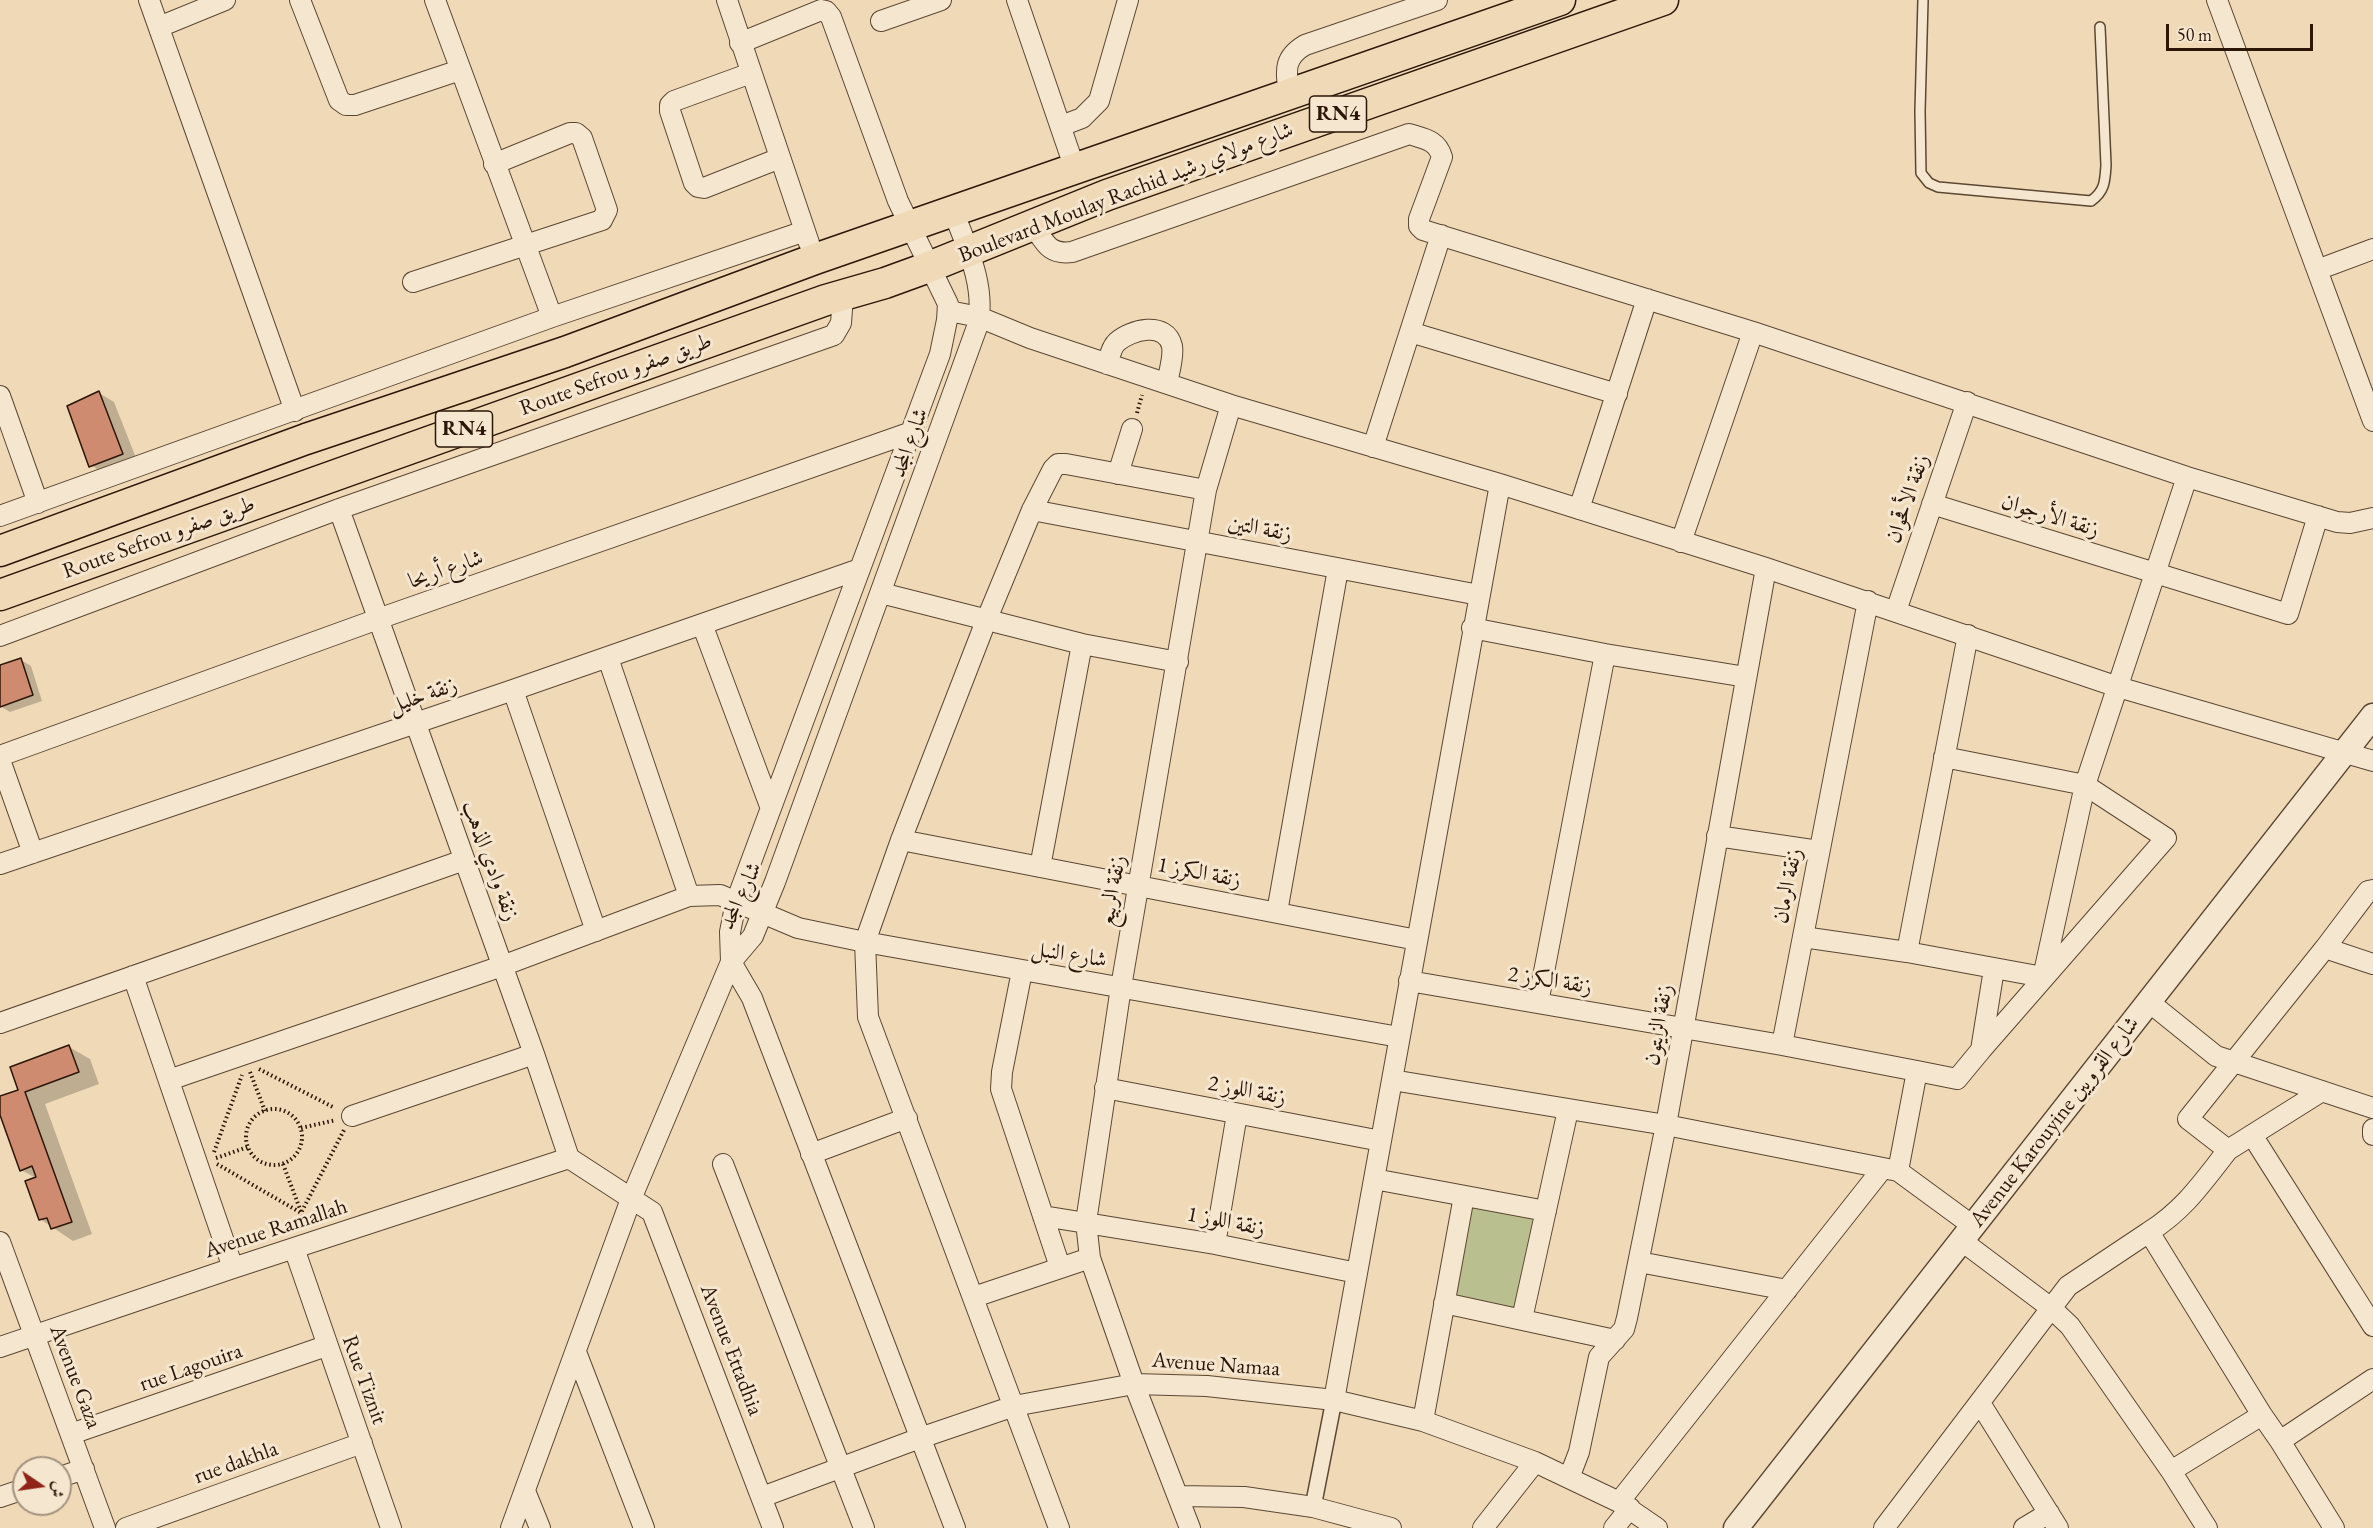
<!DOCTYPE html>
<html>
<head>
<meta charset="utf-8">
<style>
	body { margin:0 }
	#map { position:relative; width:2373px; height:1528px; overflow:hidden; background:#efd9b7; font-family:"EB Garamond",Amiri,serif }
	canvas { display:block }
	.north { position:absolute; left:12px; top:1456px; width:60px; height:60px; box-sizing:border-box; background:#f5e6d0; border:2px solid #a49380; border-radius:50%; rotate:103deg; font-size:16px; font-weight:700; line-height:24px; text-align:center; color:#2b1607 }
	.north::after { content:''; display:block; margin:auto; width:21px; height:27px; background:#8f2418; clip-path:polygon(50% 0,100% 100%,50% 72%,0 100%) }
	.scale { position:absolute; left:2166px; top:24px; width:147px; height:27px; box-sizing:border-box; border:3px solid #2b1607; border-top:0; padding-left:8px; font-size:18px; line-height:21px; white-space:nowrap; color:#2b1607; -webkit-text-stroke:4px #f5e6d0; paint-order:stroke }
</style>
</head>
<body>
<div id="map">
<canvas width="2373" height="1528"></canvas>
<div class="north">ش</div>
<div class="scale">50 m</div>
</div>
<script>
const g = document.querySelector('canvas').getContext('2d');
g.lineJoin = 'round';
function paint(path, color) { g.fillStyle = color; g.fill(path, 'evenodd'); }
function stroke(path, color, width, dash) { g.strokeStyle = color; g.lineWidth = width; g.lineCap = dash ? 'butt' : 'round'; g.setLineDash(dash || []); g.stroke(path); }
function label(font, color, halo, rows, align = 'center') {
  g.font = font + ' "EB Garamond",Amiri,serif'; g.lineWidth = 6; g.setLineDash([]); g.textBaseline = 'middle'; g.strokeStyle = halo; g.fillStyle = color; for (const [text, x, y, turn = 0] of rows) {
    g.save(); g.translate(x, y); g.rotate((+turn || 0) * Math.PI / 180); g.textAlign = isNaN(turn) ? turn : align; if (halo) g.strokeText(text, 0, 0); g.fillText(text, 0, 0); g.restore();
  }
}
paint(new Path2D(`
	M1465 1201 1544 1216 1521 1318 1446 1302Z`), '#b9bf8e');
paint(new Path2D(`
	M99 393 114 402 138 463 106 475 91 465Z
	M21 660 31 666 42 701 10 712 0 706V667Z
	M69 1047 90 1059 99 1084 45 1104 92 1234 73 1241 40 1219 36 1178 21 1170 0 1110V1098L20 1091Z`), '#0003');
const building = new Path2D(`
	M99 391 123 454 89 467 67 406Z
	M21 658 33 695 0 707V665Z
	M69 1045 79 1072 25 1092 72 1222 51 1229 47 1218 39 1220 25 1181 36 1177 32 1166 20 1171 0 1115V1096L18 1090 10 1067Z`);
paint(building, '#ce8b70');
stroke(building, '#2b1607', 1.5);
const service = new Path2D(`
	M1923 0 1920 111 1921 173 1929 183 1938 187 2091 201C2105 191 2105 181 2106 165L2100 27`);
const pedestrian = new Path2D(`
	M1313 1507 1334 1400`);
const minor = new Path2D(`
	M149 0 295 411
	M300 0 339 100 346 105H355L460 70
	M435 0 552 317
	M727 0 809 243
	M1017 0 1075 169
	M2217 0 2373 421
	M881 21 941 0
	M159 27 225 0
	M740 43 821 10 826 11 831 17 898 201 948 304 947 320 940 354 736 902 730 932 731 962 752 998 955 1528
	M751 73 674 101 670 105V111L694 183 698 187 704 188 780 158
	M1289 94C1286 71 1283 58 1305 45L1437 0
	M1061 126 1082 118 1099 101 1128 0
	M1033 225C1045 242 1048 255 1072 252L1409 134C1425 139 1437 140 1442 157L1419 219V226L1423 230 1753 332 2187 477 2337 522 2350 523 2373 518
	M2317 270 2373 249
	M413 282 602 220 607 210 582 138 576 133H570L494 164
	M949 311 979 317 1030 338 1231 405 1500 484 1766 568 2118 687 2373 761
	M1410 332 1617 394
	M1107 364C1110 357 1111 347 1117 342 1130 330 1166 320 1172 346 1174 357 1169 372 1167 383
	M0 396 38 503
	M1373 447 1441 235
	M1118 474 1132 429
	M1932 504 2288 614 2318 516
	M339 509 534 1054 569 1158 652 1212 773 1528
	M1579 509 1647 299
	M1032 510 1479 595
	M0 516 552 317 805 231
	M1681 542 1753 332
	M881 593 1082 644 1178 662
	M1868 601 1782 1045 1917 1071
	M1896 611 1967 402
	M702 624 770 806
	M1472 628 1605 654 1746 677
	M0 636 339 509 834 335 841 323 843 296
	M608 658 689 896
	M513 690 596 931
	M0 756 378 619 909 433
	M1944 757 2085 785 2166 838 1981 1050
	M0 760 33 853
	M1717 836 1819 851
	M901 840 1417 940
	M0 864 513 690 860 569
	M1040 867 1082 644
	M1277 912 1338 569
	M1803 937 1907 952 2043 977 2085 785 2187 477
	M2325 948 2373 964
	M1907 952 1968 635
	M1022 971 1002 1072 1001 1089 1060 1267
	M133 976 233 1268
	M1409 981 1782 1045
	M2149 1002 2216 1056 2373 1108
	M1538 1003 1605 654
	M0 1023 464 860
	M169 1080 502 966 689 896 720 895 798 928 865 942 1399 1037
	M1392 1080 1666 1125 1898 1171 1973 1226
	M1105 1088 1381 1141
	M2322 1091 2228 1150 2188 1119 2325 948 2368 891 2373 890
	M352 1116 534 1054
	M2373 1129V1135
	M2252 1135 2373 1326
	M2228 1150C2202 1183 2185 1209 2149 1232L2262 1415 2280 1441 2373 1379
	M811 1154 907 1118
	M723 1164 864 1528
	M1898 1171 1917 1071 1957 1079 1981 1050 1994 969
	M1374 1179 1546 1211
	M1043 1216 1215 1244 1357 1273
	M1962 1241 2051 1308 2070 1326 2171 1471 2207 1528
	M0 1242 105 1528
	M1215 1244 1237 1114
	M294 1248 391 1528
	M1639 1262 1787 1290
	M974 1297 1090 1258
	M1444 1303 1615 1340
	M1522 1319 1568 1110
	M0 1347 233 1268 569 1158
	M576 1352 644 1528
	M1334 1400 1500 484
	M1980 1403 2058 1528
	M1423 1421 1464 1196
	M71 1434 326 1346
	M2280 1441 2334 1528
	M2171 1471 2262 1415
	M60 1477 84 1469
	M1569 1478 1579 1452 1599 1357 1624 1329 1627 1318 1666 1125 1766 568
	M525 1491 540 1528
	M1178 1496 1244 1497 1313 1507 1391 1528
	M0 1497 24 1489
	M762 1497 920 1438 1014 1406 1134 1384 1207 1386 1334 1400 1423 1421 1535 1462 1619 1502 1657 1528
	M1619 1502 1883 1168
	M126 1528 362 1443
	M511 1528 631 1199 731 962 753 936 775 882 977 327C987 289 967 247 953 211
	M1059 1528 868 1017 865 942 901 840 986 621 1032 510 1053 469 1058 464H1066L1206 490
	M1190 1528 1134 1384 1090 1258 1086 1222 1121 987 1206 490 1231 405
	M1483 1528 1535 1462
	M1614 1528 1630 1508
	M1884 1528 2068 1286 2149 1232
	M2024 1528 2049 1513`);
const tertiary = new Path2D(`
	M1736 1528 2373 716`);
const primary = new Path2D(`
	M0 551 306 439 565 352 815 259 1560 0
	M0 595 826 300 885 283 929 267 1107 195 1663 0`);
stroke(service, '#5c4733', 12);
stroke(pedestrian, '#5c4733', 18);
stroke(minor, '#5c4733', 22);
stroke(tertiary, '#5c4733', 27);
stroke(primary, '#2b1607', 33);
stroke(new Path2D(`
	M1137 413 1142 395
	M259 1069 335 1108
	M250 1072 265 1111
	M246 1137a28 28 0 1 1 56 0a28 28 0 1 1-56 0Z
	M301 1128 336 1120
	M214 1152 242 1075
	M216 1158 248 1147
	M217 1164 301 1213 344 1130
	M283 1164 306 1225`), '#2b1607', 4, [1.5, 3]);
stroke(service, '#f5e6d0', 9);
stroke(pedestrian, '#f5e6d0', 15);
stroke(minor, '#f5e6d0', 20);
stroke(tertiary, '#f5e6d0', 24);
stroke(primary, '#efd9b7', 30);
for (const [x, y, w] of [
	[1338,114,57],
	[464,429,57]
]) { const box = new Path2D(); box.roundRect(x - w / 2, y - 18, w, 36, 4.5); g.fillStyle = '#f5e6d0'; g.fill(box); stroke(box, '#2b1607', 1.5); }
label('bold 21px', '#2b1607', null, [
	["RN4",1338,114],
	["RN4",464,429]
]);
label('22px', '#2b1607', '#f5e6d0', [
	["Boulevard Moulay Rachid شارع مولاي رشيد",1126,193,-21],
	["Route Sefrou طريق صفرو",616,375,-20],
	["شارع المجد",910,443,-70],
	["زنقة الأقحوان",1908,499,-71],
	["زنقة الأرجوان",2050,516,17],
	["زنقة التين",1260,529,11],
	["Route Sefrou طريق صفرو",159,538,-20],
	["شارع أريحا",446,570,-19],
	["زنقة خليل",423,696,-19],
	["زنقة وادي الذهب",490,861,70],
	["زنقة الكرز 1",1199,873,11],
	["زنقة الرمان",1788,886,-79],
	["زنقة الربيع",1113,891,-80],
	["شارع المجد",741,896,-65],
	["شارع النبل",1069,955,9],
	["زنقة الكرز 2",1550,981,9],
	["زنقة الزيتون",1659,1025,-80],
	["زنقة اللوز 2",1247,1091,11],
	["Avenue Karouyine شارع القرويين",2055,1122,-52],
	["زنقة اللوز 1",1226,1222,11],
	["Avenue Ramallah",276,1229,-18],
	["Avenue Ettadhia",731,1350,69],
	["Avenue Namaa",1216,1365,4],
	["rue Lagouira",191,1368,-19],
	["Avenue Gaza",75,1377,69],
	["Rue Tiznit",364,1380,70],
	["rue dakhla",236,1463,-20]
]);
</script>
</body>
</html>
